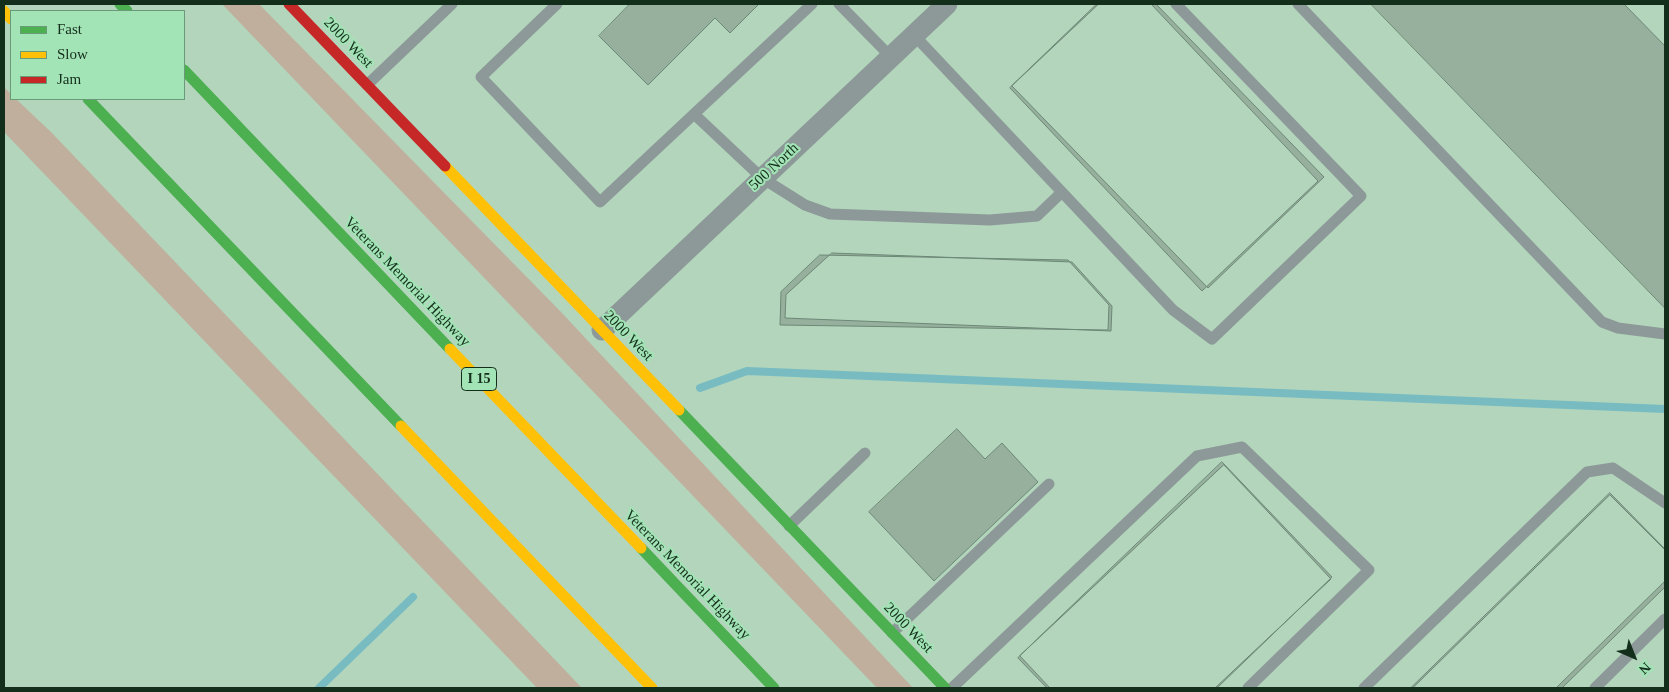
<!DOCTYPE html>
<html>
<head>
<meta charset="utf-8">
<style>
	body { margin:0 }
	#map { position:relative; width:1669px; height:692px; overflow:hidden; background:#b2d5bc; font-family:Georgia,serif }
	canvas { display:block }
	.frame { position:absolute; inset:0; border:5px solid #142e1c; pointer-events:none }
	.legend { position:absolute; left:10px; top:10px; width:175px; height:90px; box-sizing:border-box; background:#a3e4b6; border:1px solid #6a9b78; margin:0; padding:6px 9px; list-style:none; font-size:15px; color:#142e1c }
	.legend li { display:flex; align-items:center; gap:10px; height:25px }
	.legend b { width:25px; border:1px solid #6a9b78 }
	.north { position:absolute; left:1609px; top:632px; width:50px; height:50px; -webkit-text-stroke:4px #a3e4b6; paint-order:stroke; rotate:136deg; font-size:14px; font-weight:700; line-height:20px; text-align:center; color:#142e1c }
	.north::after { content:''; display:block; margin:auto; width:18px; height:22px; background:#142e1c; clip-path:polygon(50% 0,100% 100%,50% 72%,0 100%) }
</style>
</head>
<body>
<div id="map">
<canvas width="1669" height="692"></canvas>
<div class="frame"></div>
<ul class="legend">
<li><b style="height:6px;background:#4caf50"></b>Fast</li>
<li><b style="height:6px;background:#ffc107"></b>Slow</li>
<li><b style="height:6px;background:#c62828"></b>Jam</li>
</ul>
<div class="north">N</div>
</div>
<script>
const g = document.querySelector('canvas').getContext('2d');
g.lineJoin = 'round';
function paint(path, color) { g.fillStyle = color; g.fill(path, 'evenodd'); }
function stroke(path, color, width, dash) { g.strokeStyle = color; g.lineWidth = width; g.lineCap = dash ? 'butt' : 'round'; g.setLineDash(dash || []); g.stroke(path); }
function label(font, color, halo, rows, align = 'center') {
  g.font = font + ' Georgia,serif'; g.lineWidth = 4; g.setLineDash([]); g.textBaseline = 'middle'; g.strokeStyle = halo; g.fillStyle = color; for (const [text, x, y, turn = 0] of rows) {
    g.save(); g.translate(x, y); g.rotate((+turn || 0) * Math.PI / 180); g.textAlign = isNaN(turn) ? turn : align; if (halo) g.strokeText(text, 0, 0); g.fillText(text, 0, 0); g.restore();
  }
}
paint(new Path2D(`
	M222 4H259L561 312 913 688H877Z
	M4 87 11 94V99H16L51 132 582 688H537L4 132Z`), '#c0af9d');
stroke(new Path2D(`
	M700 388 747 371 1665 409
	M319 688 413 597`), '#78bcc2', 8);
const building = new Path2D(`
	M630 4H759L730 33 715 18 648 85 599 36Z
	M1097 4H1156L1324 177 1208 288 1012 86Z
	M1099 4H1151L1318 181 1202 291 1010 88Z
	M1371 4H1624L1665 46V308Z
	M832 253 1072 262 1112 306 1111 331 785 318 786 295Z
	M820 255 1068 260 1109 305 1108 330 780 325 781 292Z
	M957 429 985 459 1002 443 1038 482 934 581 869 512Z
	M1222 462 1332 577 1217 688H1047L1018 658Z
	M1224 465 1331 579 1215 688H1050L1020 656Z
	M1610 493 1665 549V581L1556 688H1411Z
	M1610 495 1665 550V587L1562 688H1413Z`);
paint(building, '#96b09d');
stroke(building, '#6c8876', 1);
stroke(new Path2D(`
	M557 4 481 77 600 202 694 114
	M812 4 694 114 762 178 805 205 830 214 990 220 1037 216 1062 192
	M839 4 891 57
	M1298 4 1602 322 1618 328 1665 334
	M914 35 1173 310 1212 339 1361 196 1176 4
	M367 85 452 4
	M789 526 865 453
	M892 633 1049 484
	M952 688 1197 456 1242 447 1369 570 1248 688
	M1364 688 1587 472 1613 468 1665 503
	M1595 688 1665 619`), '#8d9998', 11);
stroke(new Path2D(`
	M602 330 947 4`), '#8d9998', 21);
stroke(new Path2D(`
	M120 4 127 11
	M184 70 450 349
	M88 99 401 426
	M679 410 945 688
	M641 548 774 688`), '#4caf50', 11);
stroke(new Path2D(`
	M4 11 11 19
	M445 166 679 410
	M450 349 641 548
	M401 426 652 688`), '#ffc107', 11);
stroke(new Path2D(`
	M289 4 445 166`), '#c62828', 11);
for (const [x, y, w] of [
	[479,379,35]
]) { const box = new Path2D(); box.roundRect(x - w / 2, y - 11.5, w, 23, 4); g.fillStyle = '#a3e4b6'; g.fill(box); stroke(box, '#142e1c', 1); }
label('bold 14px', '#142e1c', null, [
	["I 15",479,379]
]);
label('15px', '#142e1c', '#a3e4b6', [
	["2000 West",348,43,46],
	["500 North",774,167,-43],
	["Veterans Memorial Highway",407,282,46],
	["2000 West",628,336,46],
	["Veterans Memorial Highway",687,575,46],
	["2000 West",908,628,46]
]);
</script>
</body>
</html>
